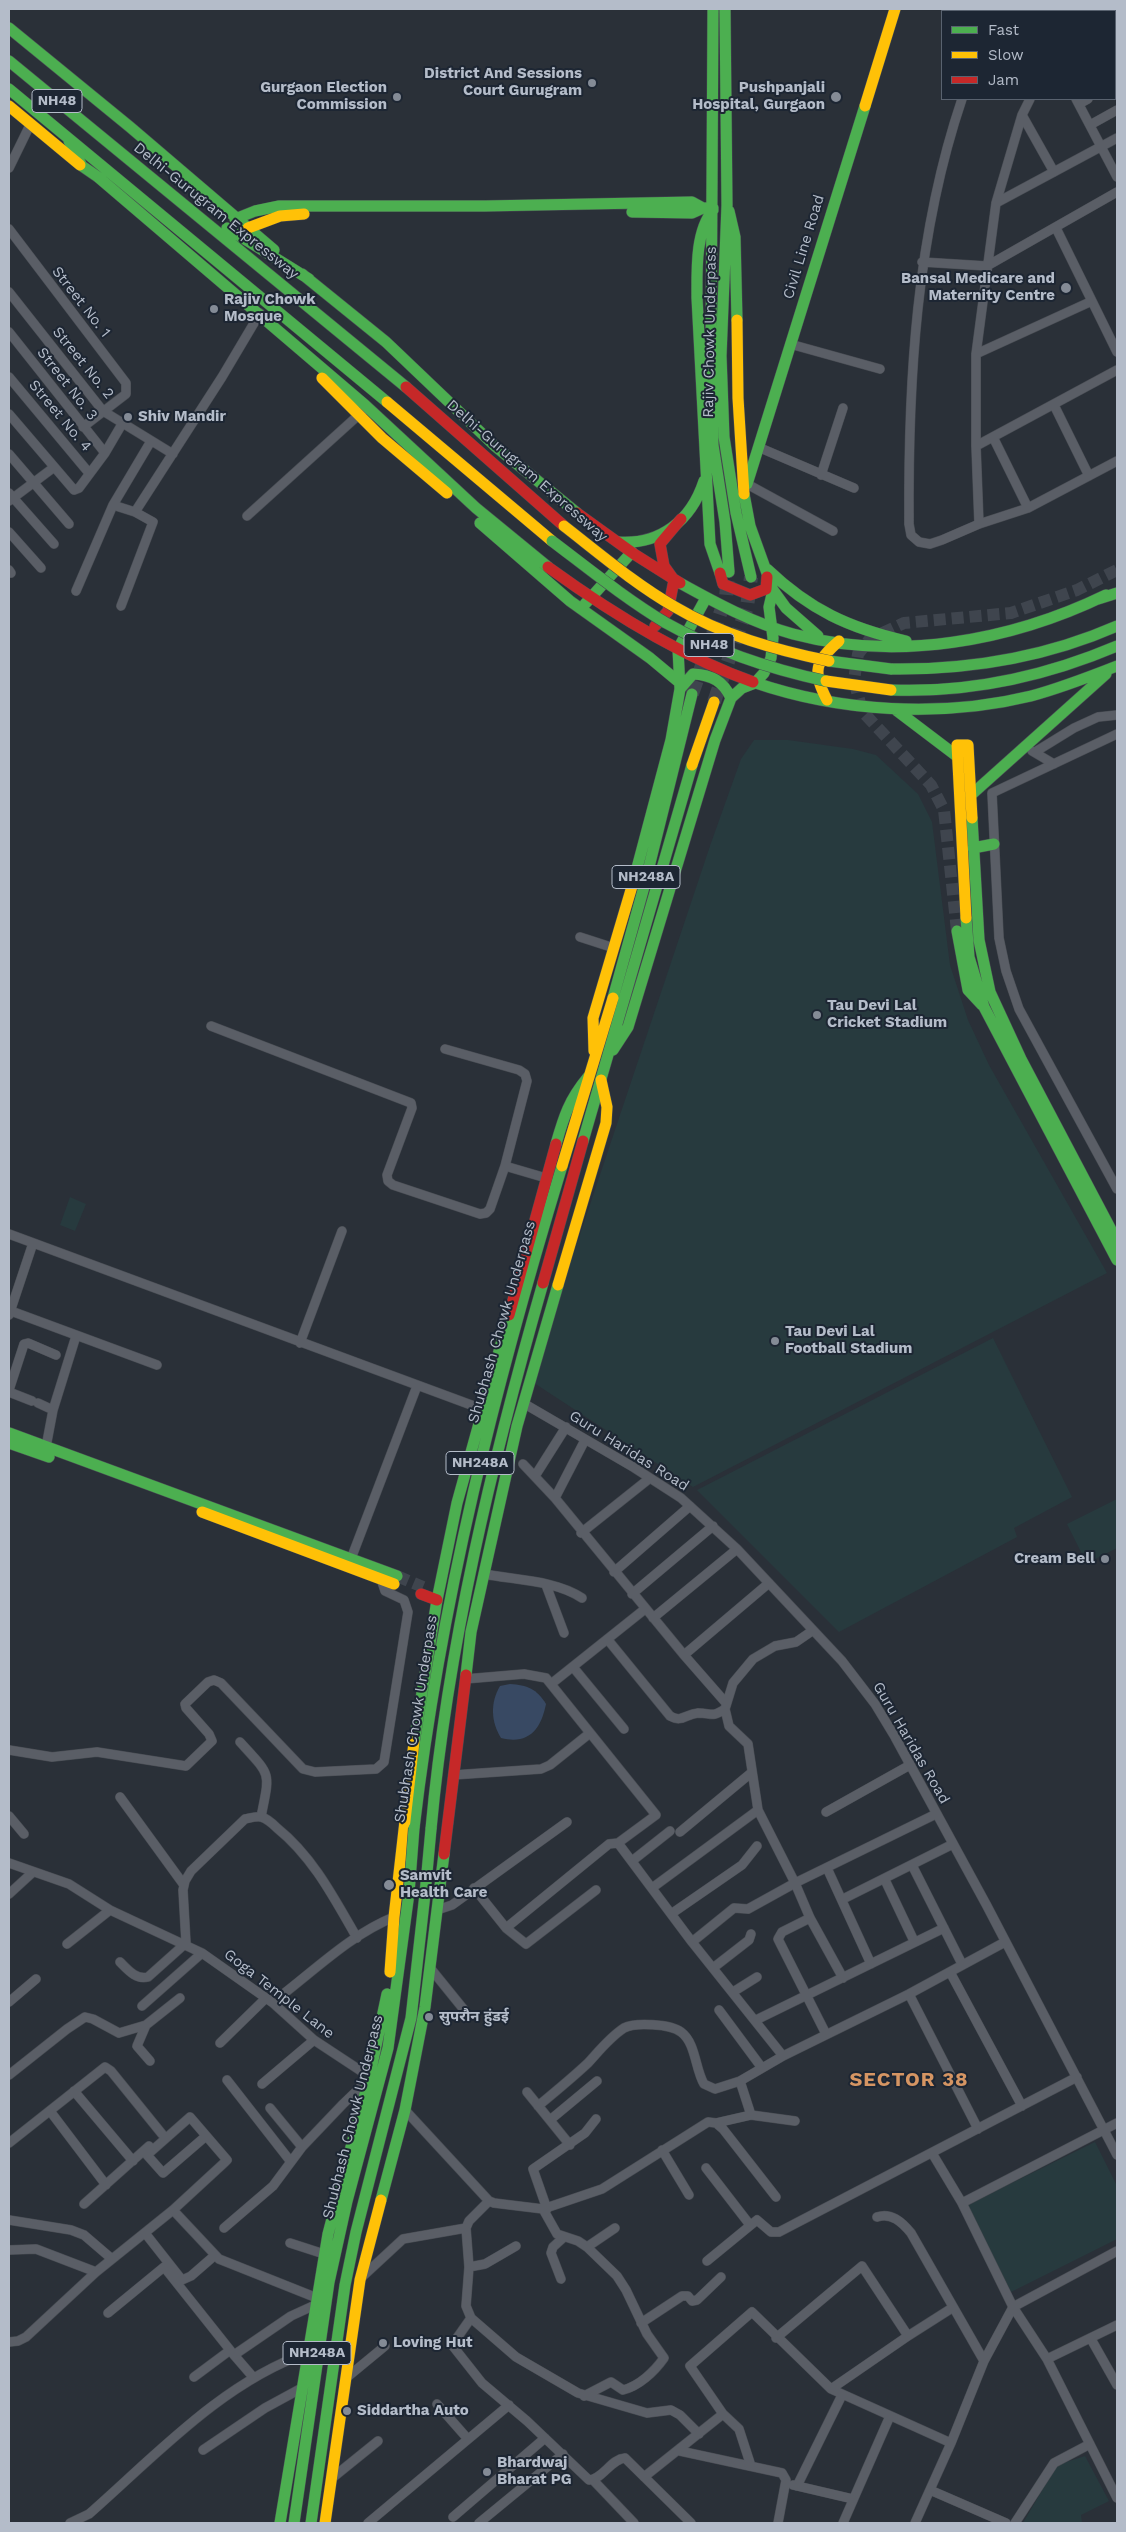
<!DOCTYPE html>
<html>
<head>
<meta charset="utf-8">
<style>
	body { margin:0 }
	#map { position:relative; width:1126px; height:2532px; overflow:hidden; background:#2a3038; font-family:"Work Sans",sans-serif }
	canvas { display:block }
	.frame { position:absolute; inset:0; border:10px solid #b4bcc9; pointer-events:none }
	.legend { position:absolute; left:941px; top:10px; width:175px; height:90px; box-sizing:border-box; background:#1d2633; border:1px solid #59626f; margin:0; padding:6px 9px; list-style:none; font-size:15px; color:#b4bcc9 }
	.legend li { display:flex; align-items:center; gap:10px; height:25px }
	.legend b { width:25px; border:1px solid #59626f }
</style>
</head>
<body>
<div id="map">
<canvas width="1126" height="2532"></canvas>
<div class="frame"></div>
<ul class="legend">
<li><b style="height:6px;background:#4caf50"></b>Fast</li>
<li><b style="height:6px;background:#ffc107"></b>Slow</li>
<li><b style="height:6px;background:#c62828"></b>Jam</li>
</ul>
</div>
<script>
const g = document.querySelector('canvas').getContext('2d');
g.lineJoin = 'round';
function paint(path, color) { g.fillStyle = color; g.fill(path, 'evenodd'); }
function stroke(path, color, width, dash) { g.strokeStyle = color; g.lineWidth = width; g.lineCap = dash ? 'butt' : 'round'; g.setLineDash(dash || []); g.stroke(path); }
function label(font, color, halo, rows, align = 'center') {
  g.font = font + ' "Work Sans","Noto Sans Devanagari",sans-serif'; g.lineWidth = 4; g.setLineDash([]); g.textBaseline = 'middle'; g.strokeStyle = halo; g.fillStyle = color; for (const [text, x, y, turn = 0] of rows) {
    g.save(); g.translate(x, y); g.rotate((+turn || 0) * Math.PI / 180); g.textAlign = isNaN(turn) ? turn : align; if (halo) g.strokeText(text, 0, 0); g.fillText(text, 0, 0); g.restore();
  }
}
paint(new Path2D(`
	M754 740H788L853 749 876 755 918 794 932 822 950 965 968 1020 989 1065 1107 1273 693 1487 531 1381 711 843 741 759Z
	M70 1197 86 1204 75 1231 60 1225Z
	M993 1338 1072 1497 1014 1528 1017 1537 839 1632 697 1490Z
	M1117 1499V1548L1095 1559 1090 1550 1082 1554 1067 1524Z
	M1095 2142 1117 2186V2239L1011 2292 967 2205Z
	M1085 2456 1109 2501 1081 2515 1082 2523H1023L1057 2465Z`), '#273a3e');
paint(new Path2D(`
	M510 1684C527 1685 537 1689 546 1704 541 1729 529 1745 501 1738 491 1722 490 1703 500 1686Z`), '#384963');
stroke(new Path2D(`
	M957 931 944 810 931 785 862 711 854 680 858 654 870 639 904 623 1011 613 1077 590 1117 570
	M397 1576 423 1587`), '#3f454e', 12, [12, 6]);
stroke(new Path2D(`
	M692 694 726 597 728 576
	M714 702 747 607 751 577`), '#3f454e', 14, [14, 7]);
const street = new Path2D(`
	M1031 9 1032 11
	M1098 9 1099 11
	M1004 11 1005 9
	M1115 45 1117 51
	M1115 84 1117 83
	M962 99C916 235 908 381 909 524L911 535 919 542 930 544 942 540 979 524 1028 508 1117 461
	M1076 99 1117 177
	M1079 104 1088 99
	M1022 115 1054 172
	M1090 125 1117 110
	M9 168 30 125
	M996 203 1117 138
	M1056 228 1117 352
	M9 229 126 383V394L83 427
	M922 262 987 266 1117 192
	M9 292 103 411 173 454
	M9 332 105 453
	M790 344 880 369
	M976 354 1092 301
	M9 377 89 473
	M1054 405 1089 476
	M9 414 74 490 79 488 105 453 122 424
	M993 437 1028 508
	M976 446 1117 370
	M758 447 854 488
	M9 454 69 524
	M821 475 843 408
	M747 484 833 531
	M9 493 54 544
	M9 501 53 468
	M113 505 151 441
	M135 512 222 377 260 313
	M247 516 363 411
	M979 524 976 446V354L996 203 1022 115 1030 99
	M9 532 41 568
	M9 570 11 573
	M76 591 113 505 135 512 153 522 121 606
	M1117 734 992 793 999 938 1006 971 1019 1009 1117 1189
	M1032 751 1054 764
	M1035 752 1074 728 1098 717 1117 715
	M580 937 614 948
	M211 1026 411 1103 412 1108 387 1175 388 1181 393 1185 480 1214 486 1213 490 1209 505 1166 527 1081 525 1074 519 1070 445 1049
	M505 1166 546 1178
	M9 1234 482 1409
	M11 1311 157 1365
	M9 1315 33 1243
	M300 1343 342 1231
	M9 1390 24 1344 28 1343 56 1355
	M9 1392 32 1401
	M38 1403 53 1410
	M523 1403 633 1467 681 1498 737 1549 842 1661 875 1704 895 1737 987 1906 1117 2155
	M46 1447 53 1410 76 1336
	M523 1464 555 1498 684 1655 726 1703
	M535 1476 566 1427
	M555 1498 585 1440
	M581 1533 650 1478
	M349 1564 417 1386
	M614 1572 690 1506
	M484 1574C514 1580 555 1580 582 1598
	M546 1585 564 1633
	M632 1594 713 1526
	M653 1618 737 1549
	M812 1631 796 1642 775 1646 753 1659 733 1683 725 1709 729 1726 748 1744 758 1810 795 1883 810 1918 843 1978
	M608 1640 670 1716C682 1723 685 1714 698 1713 712 1713 711 1718 725 1709
	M684 1655 769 1583
	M573 1667 624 1729
	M465 1679 524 1674 546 1678 656 1815 618 1843 609 1844 506 1928
	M551 1684 645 1609
	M240 1742C272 1777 270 1771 261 1817
	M9 1750 52 1757 97 1752 186 1766 212 1741 209 1734 186 1708 185 1704 208 1682 214 1680 221 1683 303 1769 315 1772 376 1769 384 1762 408 1612 404 1600 385 1591 381 1579
	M453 1775 541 1769 550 1765 590 1733
	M120 1797 184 1885
	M826 1812 910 1765
	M9 1816 24 1834
	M680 1832 751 1773
	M618 1843 692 1942 783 2056
	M632 1861 670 1831
	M9 1863 69 1884 110 1910 202 1953 273 2003 314 2040 361 2071 369 2079 343 2104 302 2147 273 2186 224 2228
	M912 1865 962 1964
	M827 1868 871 1964
	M885 1880 914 1941
	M474 1888 506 1928 526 1944 596 1890
	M652 1888 758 1810
	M9 1894 33 1872
	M843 1899 953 1844
	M437 1910 452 1905 567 1822
	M671 1914 742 1865 757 1846
	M810 1918 782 1932 778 1939 826 2034
	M692 1942 734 1908 748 1909 795 1883 936 1814
	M67 1944 110 1910
	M120 1962C128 1970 136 1980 148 1977L186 1943 183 1890 185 1881 191 1871 245 1819C250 1818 256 1816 261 1817 266 1818 273 1824 277 1828 313 1857 334 1898 357 1938
	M713 1968 749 1940 751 1934
	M431 1969 465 2011
	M950 1972 1022 2106
	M733 1992 757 1977
	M909 1994 978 2129
	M282 1995C317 1968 352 1934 394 1917
	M9 2002 36 1979
	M142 2006 202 1953
	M719 2010 762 2068
	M756 2020 944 1928
	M146 2025 137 2046 150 2061
	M220 2043 266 1998
	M9 2075 67 2029 85 2017 93 2019 119 2033 146 2025 180 1998
	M227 2080 291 2162
	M740 2081 751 2115
	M262 2084 314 2040
	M74 2091 133 2161
	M527 2092 570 2145
	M538 2106C555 2092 572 2078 588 2063 599 2051 610 2037 624 2028 635 2022 671 2024 681 2032 696 2043 695 2069 704 2084L715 2089 740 2081 783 2056 909 1994 1005 1942
	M270 2108 302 2147
	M405 2110 489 2201 494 2203 543 2209 602 2189 708 2122 716 2123 723 2129 776 2197
	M50 2111 106 2185
	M550 2120 597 2081
	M716 2123 751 2115 795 2121
	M9 2143 105 2067 111 2071 162 2134
	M662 2150 689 2195
	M932 2153 962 2203 1013 2307 1047 2359 1117 2498
	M706 2168 750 2225
	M489 2201 469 2221 466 2228 469 2267 466 2306 471 2318 516 2357 578 2393 647 2413 671 2410 680 2415 699 2434
	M962 2203 1117 2123
	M84 2204 149 2146
	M543 2209 557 2234 578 2241 587 2247 617 2276 626 2290 647 2334 664 2358C654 2372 639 2386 623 2390L611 2382 584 2396
	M547 2209 533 2169 585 2133 596 2119
	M173 2210 219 2259 317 2298
	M877 2217C891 2212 902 2222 911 2233L984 2361
	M9 2220 71 2230 84 2235 112 2259
	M145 2233 182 2280 191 2276 214 2256
	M290 2243 324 2254
	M587 2247 615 2228
	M9 2250 36 2249 96 2272
	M707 2261 757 2220 771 2232H779L1077 2077
	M469 2267 485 2264 516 2246
	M362 2277 403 2239 466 2228
	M561 2279 551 2253 553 2247 564 2237
	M108 2313 164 2267 234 2355 291 2316 315 2305
	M471 2318 452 2345 482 2383 527 2421 589 2480C603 2479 611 2459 625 2458L691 2523
	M641 2323 682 2296H688L692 2301 697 2300 721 2277
	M776 2338 862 2266 908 2336
	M1091 2339 1117 2385
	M9 2342 18 2341 26 2337 96 2272 173 2210 224 2163 227 2160 190 2117 147 2155 163 2173 206 2136
	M234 2355 253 2377
	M1047 2359 1117 2325
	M194 2377 229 2351
	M345 2379 385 2346
	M831 2389 908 2336 952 2308
	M437 2404 467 2438
	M203 2450 265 2408 300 2389
	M680 2451 782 2473 786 2480 778 2523
	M751 2466 739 2429 723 2414 690 2366 752 2312 831 2389 951 2443
	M644 2477 723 2414
	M331 2479 378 2441
	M593 2480 634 2523
	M793 2485 853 2499
	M797 2486 842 2395
	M930 2490 1006 2523
	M453 2517 545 2438
	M70 2523 89 2514C155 2456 223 2382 307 2353
	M368 2523 509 2405
	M479 2523 563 2454
	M843 2523 890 2416
	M915 2523 951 2443 984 2361 1013 2307 1117 2251
	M1015 2523 1054 2463 1090 2444`);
const fast = new Path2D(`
	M713 9 711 356 713 445 725 522 729 572
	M725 9 727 205 721 356 724 437 736 513 751 577
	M9 28 130 127 274 250
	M9 61 406 387
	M9 89 387 402
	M69 141 82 166 98 177 365 405 476 508 548 567
	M713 210C695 232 697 271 697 298L710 544 720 573
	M729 211 735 237 737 320
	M632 212 692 213 703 208
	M235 219 255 211 279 206H485L692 202 703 208H713
	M227 228 309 279
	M302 274 386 342 495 446 577 513
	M747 484 865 106
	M480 523 570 601 650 658 680 683
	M618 542C660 545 691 521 704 481
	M767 569C810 610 849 628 906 641
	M680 583C716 603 753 623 793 634 897 662 1011 641 1106 595
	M773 590 786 608 818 636
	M1098 599 1117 593
	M585 604 632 552
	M891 669C970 670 1044 658 1117 626
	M753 682C840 712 941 718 1031 696 1061 688 1089 677 1117 666
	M680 689 693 674C712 675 723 681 731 698
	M891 690C970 693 1044 677 1117 646
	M896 710 958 757
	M971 795 1106 674
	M972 818 979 940 990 992 1021 1059 1117 1241
	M973 848 994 844
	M633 883 671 740 680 689 678 649 706 598
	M966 918 969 957 984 1007 1117 1260
	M957 931 968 990 982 1005
	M613 998 644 887 692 694
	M613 1050 628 1027 715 740 731 698 742 688 755 683 764 673 771 658 773 638 769 607 773 590 750 526 744 494
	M583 1141 692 765
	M556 1144C564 1116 569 1100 588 1077
	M9 1433 397 1576
	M9 1443 49 1457
	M466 1675 471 1632 517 1426 558 1285
	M414 1742 437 1600 457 1503 509 1315
	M414 1828C441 1599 495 1386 562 1166
	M431 1829C448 1644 492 1461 543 1283
	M381 2200 405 2110 425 2007 444 1854
	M280 2523 328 2234 369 2079 387 1994
	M294 2523 329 2282 347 2201 388 2048 409 1893
	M311 2523 345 2285 356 2232 411 2018 425 1894`);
const slow = new Path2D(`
	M9 106 80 165
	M865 106 895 9
	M248 228 280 216 304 214
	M737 320 738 398 744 494
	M322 378 382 438 447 493
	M387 402 552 541
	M827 700C812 671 815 662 839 641
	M692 765 714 702
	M966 918 957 745H968L972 818
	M594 1051 593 1018 633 883
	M562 1166 613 998
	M558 1285 606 1123 607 1107 601 1080
	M202 1512 394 1584
	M390 1972 394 1917 414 1742
	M325 2523 360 2280 381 2200`);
const jam = new Path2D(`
	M406 387 564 526
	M577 513 634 554 680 583
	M548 567C610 612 680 656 753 682
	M720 573 723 584 750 595 766 589 767 577
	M655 626 668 611 674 580 664 566 660 544 681 519
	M543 1283 583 1141
	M509 1315 556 1144
	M421 1594 437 1600
	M444 1854 466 1675`);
stroke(street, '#484c53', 10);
stroke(fast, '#484c53', 12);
stroke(slow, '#484c53', 12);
stroke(jam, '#484c53', 12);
stroke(street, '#5a5e66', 9);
stroke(fast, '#4caf50', 11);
stroke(slow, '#ffc107', 11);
stroke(jam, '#c62828', 11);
const fastBridge = new Path2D(`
	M552 541C589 569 626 599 666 623 716 651 770 669 826 681
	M829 661 891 669
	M409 1893 414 1828
	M425 1894 431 1829`);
const slowBridge = new Path2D(`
	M564 526C600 554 635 584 675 607 722 635 776 650 829 661
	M826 681 891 690`);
stroke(fastBridge, '#474c53', 12, []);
stroke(slowBridge, '#474c53', 12, []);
stroke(fastBridge, '#4caf50', 11);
stroke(slowBridge, '#ffc107', 11);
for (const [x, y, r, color] of [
	[592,83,5,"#848b96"],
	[397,97,5,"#848b96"],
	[836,97,6,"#848b96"],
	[1066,288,6,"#848b96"],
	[214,309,5,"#848b96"],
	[128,417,5,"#848b96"],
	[817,1015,5,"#848b96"],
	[775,1341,5,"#848b96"],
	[1105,1559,5,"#848b96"],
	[389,1885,6,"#848b96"],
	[429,2017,5,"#848b96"],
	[383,2343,5,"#848b96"],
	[347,2411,5,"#848b96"],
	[487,2472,5,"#848b96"]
]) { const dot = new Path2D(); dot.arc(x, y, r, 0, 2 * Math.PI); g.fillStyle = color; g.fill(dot); stroke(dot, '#1d2633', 2); }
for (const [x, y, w] of [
	[57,101,50],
	[709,645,50],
	[646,877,68],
	[480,1463,68],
	[317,2353,68]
]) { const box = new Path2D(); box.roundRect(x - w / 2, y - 11.5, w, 23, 4); g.fillStyle = '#1d2633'; g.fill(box); stroke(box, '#b4bcc9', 1); }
label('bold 14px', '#b4bcc9', null, [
	["NH48",57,101],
	["NH48",709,645],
	["NH248A",646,877],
	["NH248A",480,1463],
	["NH248A",317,2353]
]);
label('bold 15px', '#b4bcc9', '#1d2633', [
	["District And Sessions",582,74,"right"],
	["Court Gurugram",582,91,"right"],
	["Gurgaon Election",387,88,"right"],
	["Commission",387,105,"right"],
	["Pushpanjali",825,88,"right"],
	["Hospital, Gurgaon",825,105,"right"],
	["Bansal Medicare and",1055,279,"right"],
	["Maternity Centre",1055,296,"right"],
	["Rajiv Chowk",224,300],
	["Mosque",224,317],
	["Shiv Mandir",138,417],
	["Tau Devi Lal",827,1006],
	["Cricket Stadium",827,1023],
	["Tau Devi Lal",785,1332],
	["Football Stadium",785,1349],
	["Cream Bell",1095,1559,"right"],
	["Samvit",400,1876],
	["Health Care",400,1893],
	["सुपरौन हुंडई",439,2017],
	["Loving Hut",393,2343],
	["Siddartha Auto",357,2411],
	["Bhardwaj",497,2463],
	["Bharat PG",497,2480]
], 'left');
label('15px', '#b4bcc9', '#1d2633', [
	["Delhi-Gurugram Expressway",216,211,39],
	["Civil Line Road",804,247,-73],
	["Street No. 1",81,302,52],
	["Rajiv Chowk Underpass",710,332,-89],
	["Street No. 2",83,363,51],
	["Street No. 3",67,384,52],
	["Street No. 4",60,416,50],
	["Delhi-Gurugram Expressway",527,471,41],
	["Shubhash Chowk Underpass",502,1322,-74],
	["Guru Haridas Road",629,1451,32],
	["Shubhash Chowk Underpass",416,1719,-81],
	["Guru Haridas Road",911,1743,60],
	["Goga Temple Lane",279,1994,38],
	["Shubhash Chowk Underpass",353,2117,-76]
]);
g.letterSpacing = '1px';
label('bold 20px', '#d59563', '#1d2633', [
	["SECTOR 38",909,2080]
]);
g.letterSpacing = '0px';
</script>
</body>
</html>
